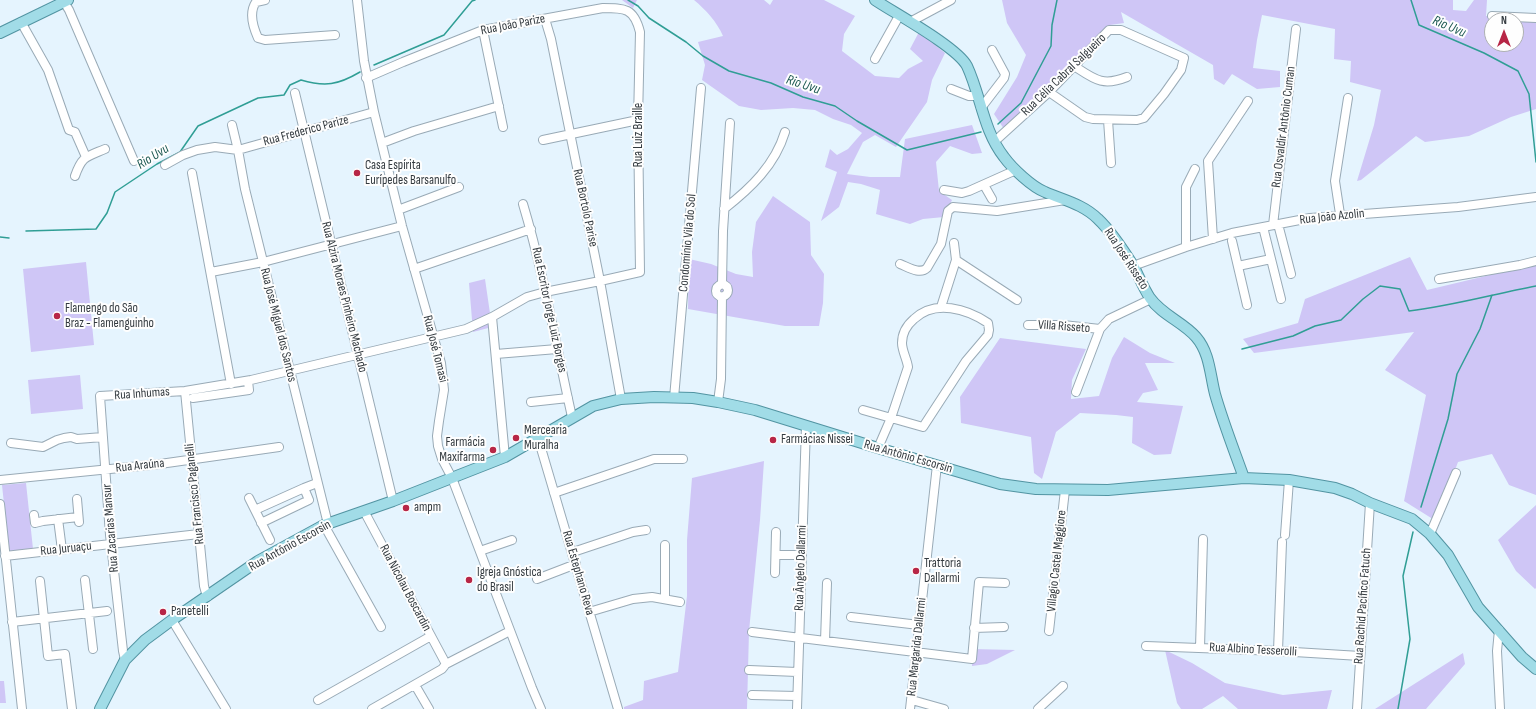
<!DOCTYPE html>
<html>
<head>
<meta charset="utf-8">
<style>
	body { margin:0 }
	#map { position:relative; width:1536px; height:709px; overflow:hidden; background:#e5f4fe; font-family:"Sofia Sans Condensed",sans-serif }
	canvas { display:block }
	.north { position:absolute; left:1484px; top:12px; width:40px; height:40px; box-sizing:border-box; background:#fefefe; border:1px solid #adb0b2; border-radius:50%; rotate:0deg; font-size:11px; font-weight:700; line-height:16px; text-align:center; color:#333a3f }
	.north::after { content:''; display:block; margin:auto; width:14px; height:18px; background:#b72646; clip-path:polygon(50% 0,100% 100%,50% 72%,0 100%) }
</style>
</head>
<body>
<div id="map">
<canvas width="1536" height="709"></canvas>
<div class="north">N</div>
</div>
<script>
const g = document.querySelector('canvas').getContext('2d');
g.lineJoin = 'round';
function paint(path, color) { g.fillStyle = color; g.fill(path, 'evenodd'); }
function stroke(path, color, width, dash) { g.strokeStyle = color; g.lineWidth = width; g.lineCap = dash ? 'butt' : 'round'; g.setLineDash(dash || []); g.stroke(path); }
function label(font, color, halo, rows, align = 'center') {
  g.font = font + ' "Sofia Sans Condensed",sans-serif'; g.lineWidth = 4; g.setLineDash([]); g.textBaseline = 'middle'; g.strokeStyle = halo; g.fillStyle = color; for (const [text, x, y, turn = 0] of rows) {
    g.save(); g.translate(x, y); g.rotate((+turn || 0) * Math.PI / 180); g.textAlign = isNaN(turn) ? turn : align; if (halo) g.strokeText(text, 0, 0); g.fillText(text, 0, 0); g.restore();
  }
}
paint(new Path2D(`
	M622 0H637L633 8Z
	M694 0H764L770 5 773 0H824L855 16 844 34 842 51 875 76 899 78 908 69 923 61 910 49 919 32 945 53 932 80 927 102 896 147 875 135 863 142 847 174 870 177H900L905 139 972 125 982 153 972 154 950 146 936 162 939 191 952 200 944 217 923 219 910 224 876 214 880 190 861 184 848 182 839 207 821 221 837 172 825 167 830 149 837 155 848 149 862 133 851 125 833 119 815 110 793 108 761 110 739 106 702 80 705 65 698 42 723 36C717 22 706 10 694 0Z
	M1002 0H1453V10L1466 11 1474 0H1487L1486 16 1536 18V109L1511 117 1469 136 1425 142 1416 136 1361 180 1357 181 1374 125 1381 90 1350 82 1351 61 1334 59 1335 29 1262 15 1257 40 1253 68 1280 71V87L1257 89 1232 74 1224 85 1214 79 1213 65 1121 12 1124 23 1110 25 1025 111 1004 129 994 114 1017 77 1026 55 1007 23ZM1492 20H1516V44H1492Z
	M773 196 810 222 811 255 824 274 823 303 819 326H785L688 309 689 259 711 264 736 274 753 277 752 252 756 222Z
	M1410 257 1427 290 1536 264V495L1509 485 1492 454 1458 462 1436 521 1404 501 1426 395 1385 370 1414 332 1254 353 1243 339 1298 323 1305 299Z
	M86 262 94 345 31 352 23 269Z
	M485 279 492 327 473 332 469 283Z
	M1124 337 1150 353 1175 363H1145L1158 390 1143 393 1137 402 1183 406 1171 454 1154 455 1132 443 1133 417 1116 415 1080 413 1056 432 1042 479 1034 473 1031 437 961 423 960 397 1000 338 1086 349 1072 380 1071 399 1099 396 1112 358Z
	M80 375 83 409 31 414 28 380Z
	M764 461 760 520 749 631 747 709H624V707L643 700 644 681 678 672 687 596V540L692 478Z
	M26 483 33 549 9 551 2 485Z
	M1536 505V588L1535 589 1516 571 1498 540Z
	M972 649 1015 650 987 664 972 666Z
	M1165 650 1192 663 1225 683 1283 695 1332 690 1327 709H1238L1223 696 1202 709H1181L1177 703Z
	M1463 653 1465 664 1426 709H1375Z
	M0 681H4L6 703H0Z`), '#cfc6f6');
stroke(new Path2D(`
	M628 0 638 6 649 18 686 42 703 56 729 71 771 83 803 97 835 106 857 121 907 150 981 132
	M1411 0 1419 25 1484 53 1518 71 1529 94 1536 162
	M374 65 444 35 472 1 475 0
	M998 124 1021 103 1051 46 1052 25 1057 0
	M26 231 96 229 107 213 115 192 157 164 180 152 198 126 258 98 284 95 290 85 301 80C325 87 338 85 360 72
	M0 237 9 238
	M1242 349 1293 336 1315 326 1341 320 1363 299 1380 286 1400 289 1409 311C1452 306 1494 294 1536 286
	M1421 507 1448 419 1457 374 1480 329 1492 295
	M1398 709 1410 639 1403 576 1413 532`), '#309e95', 1.5);
const minor = new Path2D(`
	M265 0 256 2C249 12 253 27 258 38L265 40 335 35
	M357 0 364 61 374 112 402 226 441 363 444 390 439 421 437 436 438 446 442 459 452 478 532 688 541 709
	M64 2 69 10 134 161
	M1492 16 1536 18
	M545 19 551 39 600 281 621 399
	M21 22 48 70 69 130 75 132 86 157
	M910 22 951 0
	M483 30 503 127
	M875 59 899 16
	M1074 66C1094 79 1102 87 1127 77
	M951 89 969 96H978
	M295 93 393 501
	M981 108 1004 78 1005 74 992 50
	M1108 120 1111 163
	M232 125 238 150 245 189 328 524
	M543 140 638 120
	M994 142 1049 92 1109 30H1121L1184 58 1181 70 1164 94 1144 118 1137 120 1093 119 1085 117 1049 92
	M382 143 414 131 499 106
	M165 165 183 155 197 150 215 147 238 150 374 112
	M192 173 231 384
	M75 176C82 156 86 157 105 149
	M984 185 992 199
	M944 190 962 193 969 191 1016 170
	M523 204C544 274 556 346 572 417
	M724 209C751 188 775 165 785 132
	M398 210 459 187
	M1340 214 1335 181 1348 98
	M1278 224 1291 274
	M1273 225 1296 29
	M1263 227 1281 299
	M1213 239 1208 161 1248 101
	M1232 241 1247 305
	M1186 247V187L1195 169
	M956 260 1017 300
	M900 264C908 267 920 275 927 268L941 244 948 211 953 207 997 211 1065 200
	M1133 266 1186 247 1232 233 1310 218 1458 207 1536 197
	M1238 266 1271 259
	M414 269 531 229
	M211 272 263 262 402 226
	M1439 279 1520 265 1536 261
	M722 284 723 231 730 123
	M722 284C714 287 714 295 722 297
	M722 284C730 286 730 294 722 297
	M941 307 956 260 954 243
	M492 317 505 457
	M1028 325H1063L1100 329 1109 319 1151 299
	M496 354 557 349
	M185 391 199 534 204 586 207 597
	M1076 392 1100 329
	M193 398 249 390 248 381
	M674 398 701 88
	M531 402 568 398
	M718 402 721 379 722 297
	M863 410 923 427 966 361 988 335 989 330 988 323C967 309 935 299 914 319 907 325 902 333 902 343 902 351 907 359 908 367L891 418 878 448
	M538 438 618 709
	M11 443 43 447 57 440 64 438 71 437 77 439 103 437
	M0 480 160 464 279 447
	M554 493 654 459H683
	M249 498 270 540
	M77 499 79 522
	M0 504 22 709
	M255 510 304 488 317 483
	M364 511 446 664
	M34 515 35 523 43 521 78 517
	M58 519 62 550
	M261 523 309 500 304 488
	M324 525 381 627
	M1430 534 1456 473
	M1285 535 1289 480
	M665 545V598
	M480 551 512 540
	M573 552 633 532 646 530
	M776 555H801
	M5 556 199 534
	M775 573 776 532
	M537 579 576 564
	M85 580 93 649
	M40 581 48 656 65 654 72 709
	M589 612 633 599 652 597 680 602
	M851 617 919 625
	M172 620 226 709
	M12 622 107 611
	M974 628 1004 627
	M1499 630 1497 651 1500 709
	M1049 631 1065 490
	M752 632 972 659 979 582 1005 583
	M825 641 827 583
	M1146 646 1278 651 1360 656
	M1200 648 1203 539
	M1278 651 1282 542
	M125 660 123 651 110 535 100 396 185 391 251 380 466 329 492 317 527 297 545 292 600 281 640 272 638 120 640 32C634 8 625 8 603 8L483 30 403 62 366 78
	M749 670 797 672
	M415 685 429 709
	M752 695 797 696
	M318 700 431 636
	M912 700 944 709
	M372 709 442 669 446 664 510 631
	M797 709 806 426
	M910 709 937 465
	M1038 709 1063 686
	M1357 709 1370 503`);
const major = new Path2D(`
	M875 0C896 14 957 47 967 66 981 96 983 130 1004 157 1012 168 1032 187 1045 192 1063 200 1083 204 1098 219 1112 232 1124 251 1134 267 1139 277 1144 289 1150 298 1162 315 1183 322 1196 337 1210 353 1210 375 1215 394 1223 422 1234 450 1244 478
	M0 33 68 0
	M100 709 125 660 145 640 172 620 258 561 324 525 393 501 505 457 593 406 621 399 654 397 693 398 718 402 755 410 878 448 1000 484 1036 489 1108 490 1244 478 1289 480 1335 488 1352 494 1370 503 1412 519 1430 534 1448 555 1478 607 1522 657 1536 669`);
stroke(minor, '#99aab6', 10);
stroke(major, '#5294a2', 12);
stroke(minor, '#fff', 8);
stroke(major, '#a1dce7', 10);
for (const [x, y, r, color] of [
	[357,173,4,"#b72646"],
	[57,316,4,"#b72646"],
	[516,438,4,"#b72646"],
	[773,440,4,"#b72646"],
	[493,450,4,"#b72646"],
	[406,508,4,"#b72646"],
	[916,571,4,"#b72646"],
	[469,580,4,"#b72646"],
	[163,612,4,"#b72646"]
]) { const dot = new Path2D(); dot.arc(x, y, r, 0, 2 * Math.PI); g.fillStyle = color; g.fill(dot); stroke(dot, '#fefefe', 1.5); }
label('13px', '#333a3f', '#fefefe', [
	["Rua João Parize",513,25,-11],
	["Rua Célia Cabral Salgueiro",1064,75,-44],
	["Rua Osvaldir Antônio Cuman",1284,127,-83],
	["Rua Frederico Parize",306,131,-15],
	["Rua Luiz Braille",639,135,-90],
	["Rua Bortolo Parise",585,208,78],
	["Rua João Azolin",1332,217,-6],
	["Condomínio Vila do Sol",688,243,-85],
	["Rua José Risseto",1126,259,57],
	["Rua Alzira Moraes Pinheiro Machado",344,297,76],
	["Rua Escritor Jorge Luiz Borges",549,310,78],
	["Rua José Miguel dos Santos",278,325,76],
	["Villa Risseto",1064,327,4],
	["Rua José Tomasi",435,349,76],
	["Rua Inhumas",142,394,-4],
	["Rua Antônio Escorsin",908,457,16],
	["Rua Araúna",140,466,-6],
	["Rua Francisco Paganelli",195,494,-96],
	["Rua Zacarias Mansur",111,528,-95],
	["Rua Antônio Escorsin",290,546,-29],
	["Rua Juruaçu",66,549,-6],
	["Villagio Castel Maggiore",1057,561,-84],
	["Rua Ângelo Dallarmi",801,568,-88],
	["Rua Estephano Reva",578,573,74],
	["Rua Nicolau Boscardin",405,588,62],
	["Rua Rachid Pacífico Fatuch",1363,606,-86],
	["Rua Margarida Dallarmi",917,647,-84],
	["Rua Albino Tesserolli",1253,650,3]
]);
label('13px', '#333a3f', '#fefefe', [
	["Casa Espírita",365,166],
	["Eurípedes Barsanulfo",365,181],
	["Flamengo do São",65,309],
	["Braz - Flamenguinho",65,324],
	["Mercearia",524,431],
	["Muralha",524,446],
	["Farmácias Nissei",781,440],
	["Farmácia",485,443,"right"],
	["Maxifarma",485,458,"right"],
	["ampm",414,508],
	["Trattoria",924,564],
	["Dallarmi",924,579],
	["Igreja Gnóstica",477,573],
	["do Brasil",477,588],
	["Panetelli",171,612]
], 'left');
label('italic 14px', '#1d5952', '#fefefe', [
	["Rio Uvu",1449,27,23],
	["Rio Uvu",803,85,18],
	["Rio Uvu",153,157,-32]
]);
</script>
</body>
</html>
